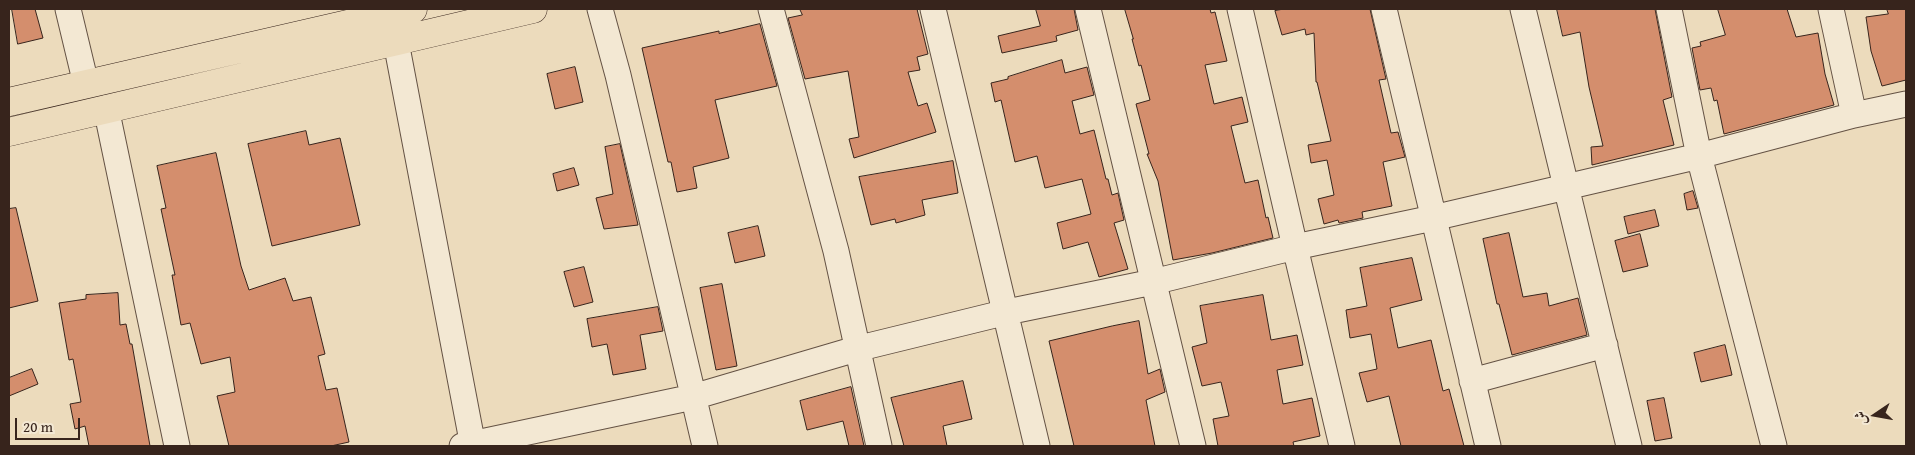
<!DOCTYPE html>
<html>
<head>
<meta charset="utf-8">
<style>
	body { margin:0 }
	#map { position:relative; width:1915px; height:455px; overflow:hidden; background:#ecdbbc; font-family:"Gentium Book Plus",Amiri,serif }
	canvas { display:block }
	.frame { position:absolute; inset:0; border:10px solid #37241c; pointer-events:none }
	.north { position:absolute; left:1850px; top:390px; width:50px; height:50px; -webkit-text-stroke:4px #f3e8d3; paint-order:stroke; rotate:258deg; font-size:14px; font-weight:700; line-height:20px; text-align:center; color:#37241c }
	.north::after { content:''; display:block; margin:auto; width:18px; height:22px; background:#37241c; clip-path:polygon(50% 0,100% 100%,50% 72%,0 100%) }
	.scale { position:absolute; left:15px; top:418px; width:65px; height:22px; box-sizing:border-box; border:2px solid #37241c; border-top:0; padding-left:6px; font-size:15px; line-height:18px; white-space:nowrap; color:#37241c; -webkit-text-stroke:4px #f3e8d3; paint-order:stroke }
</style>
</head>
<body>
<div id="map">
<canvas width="1915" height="455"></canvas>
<div class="frame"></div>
<div class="north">ش</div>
<div class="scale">20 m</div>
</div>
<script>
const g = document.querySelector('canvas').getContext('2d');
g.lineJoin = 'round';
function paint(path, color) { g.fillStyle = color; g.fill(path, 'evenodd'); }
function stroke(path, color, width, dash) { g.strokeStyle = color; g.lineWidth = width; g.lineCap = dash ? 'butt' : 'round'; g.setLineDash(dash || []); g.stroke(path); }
const building = new Path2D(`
	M12 9H35L43 38 18 44Z
	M800 9H917L928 54 917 57 920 70 908 72 918 106 927 103 936 132 854 158 849 139 859 137 848 71 805 79 788 18 802 15Z
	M1036 9H1074L1078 30 1056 36 1057 41 1002 53 998 36 1040 26Z
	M1125 9H1210L1211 13 1215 12 1227 61 1205 65 1214 104 1242 97 1248 122 1231 126 1245 183 1258 180 1266 218 1268 217 1273 238 1212 253 1173 260 1158 181 1147 154H1149L1136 104 1150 100 1141 65 1139 66 1132 39H1133Z
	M1284 9H1370L1386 79 1379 80 1391 133 1398 132 1405 157 1383 162 1392 206 1362 212 1363 218 1339 223 1338 220 1324 224 1318 199 1334 195 1327 160 1311 163 1308 145 1331 141 1317 82H1316L1314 33 1306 35 1305 29 1282 35 1275 11Z
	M1557 9H1655L1672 97 1663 100 1674 145 1592 165 1591 147 1603 146 1589 87 1580 32 1563 36Z
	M1718 9H1787L1796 37 1818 33 1825 74 1834 105 1724 134 1717 100 1714 101 1711 88 1700 90 1692 48 1701 46 1700 42 1725 35Z
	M1887 9H1906V80L1882 86 1871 51 1866 17 1888 14Z
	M760 24 777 86 715 100 729 158 693 167 697 188 677 192 671 162H668L642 48 719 31V33Z
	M1062 60 1065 73 1087 67 1094 95 1072 101 1080 134 1094 130 1106 179H1108L1112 195 1118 193 1124 220 1114 223 1128 269 1099 277 1088 242 1063 249 1057 223 1091 214 1082 179 1045 188 1037 156 1015 162 1001 100 995 102 991 83 1008 79V77Z
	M575 67 583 102 555 109 547 74Z
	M306 131 309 145 340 138 360 225 272 246 248 144Z
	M620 144 638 225 604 229 596 198 613 194 605 147Z
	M216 153 241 266 249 290 285 278 293 301 311 297 325 354 318 356 326 390 337 388 349 442 331 446H229L217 396 235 392 230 357 201 364 190 323 181 325 172 275H175L161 209 166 208 157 166Z
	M953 161 958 193 922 200 925 215 896 223 895 219 871 225 859 177Z
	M574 168 579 185 557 191 553 174Z
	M1693 191 1698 208 1687 210 1684 194Z
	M16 208 38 301 9 308V209Z
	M1655 210 1659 226 1628 234 1624 217Z
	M758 226 765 256 735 263 728 233Z
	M1509 233 1523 297 1547 293 1549 306 1578 298 1587 335 1512 355 1499 304H1497L1483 239Z
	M1640 234 1648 266 1623 272 1615 241Z
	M1412 258 1422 300 1390 308 1398 348 1431 340 1443 391 1449 389 1464 446H1401L1389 396 1367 402 1359 373 1377 369 1371 334 1350 338 1346 310 1367 306 1360 268Z
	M584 267 593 302 574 307 564 272Z
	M722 284 737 366 716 370 700 288Z
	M118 293 120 325 126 324 130 344H132L150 446H89L85 426 75 429 70 404 81 402 73 359 69 360 59 303 86 299V295Z
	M1263 295 1271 340 1297 335 1303 365 1277 370 1283 404 1312 398 1320 436 1293 442 1294 446H1218L1213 419 1229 416 1221 382 1202 386 1192 347 1207 343 1200 306Z
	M658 307 663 331 640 335 646 369 613 375 607 344 592 347 587 319Z
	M1139 321 1148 374 1160 369 1165 392 1146 400 1155 446H1074L1049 341 1112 326Z
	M1725 345 1732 375 1701 382 1694 353Z
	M32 369 38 384 9 396V378Z
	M963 381 972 419 943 426 947 446H904L891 398Z
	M851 387 864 446H849L843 421 807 430 800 401Z
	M1664 398 1672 438 1655 441 1647 401Z`);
paint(building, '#d48e6d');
stroke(building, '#37241c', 1);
const minor = new Path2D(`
	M68 9 86 84
	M600 9 618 75 705 446
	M771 9 836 251 879 446
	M933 9 1037 446
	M1088 9 1193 446
	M1240 9 1295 247 1342 446
	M1384 9 1488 446
	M1523 9 1629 446
	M1669 9 1699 156 1774 446
	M1831 9 1854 115
	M392 21 473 446
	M106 108 177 446
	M1472 381 1605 345
	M462 446 693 397 856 349 1007 312 1153 282 1295 247 1433 218 1699 156 1854 115 1906 104`);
const major = new Path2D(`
	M9 102 413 9
	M9 132 533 9`);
stroke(minor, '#645244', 27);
stroke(major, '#37241c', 29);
stroke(minor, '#f3e8d3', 25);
stroke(major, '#ecdbbc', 28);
</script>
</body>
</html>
